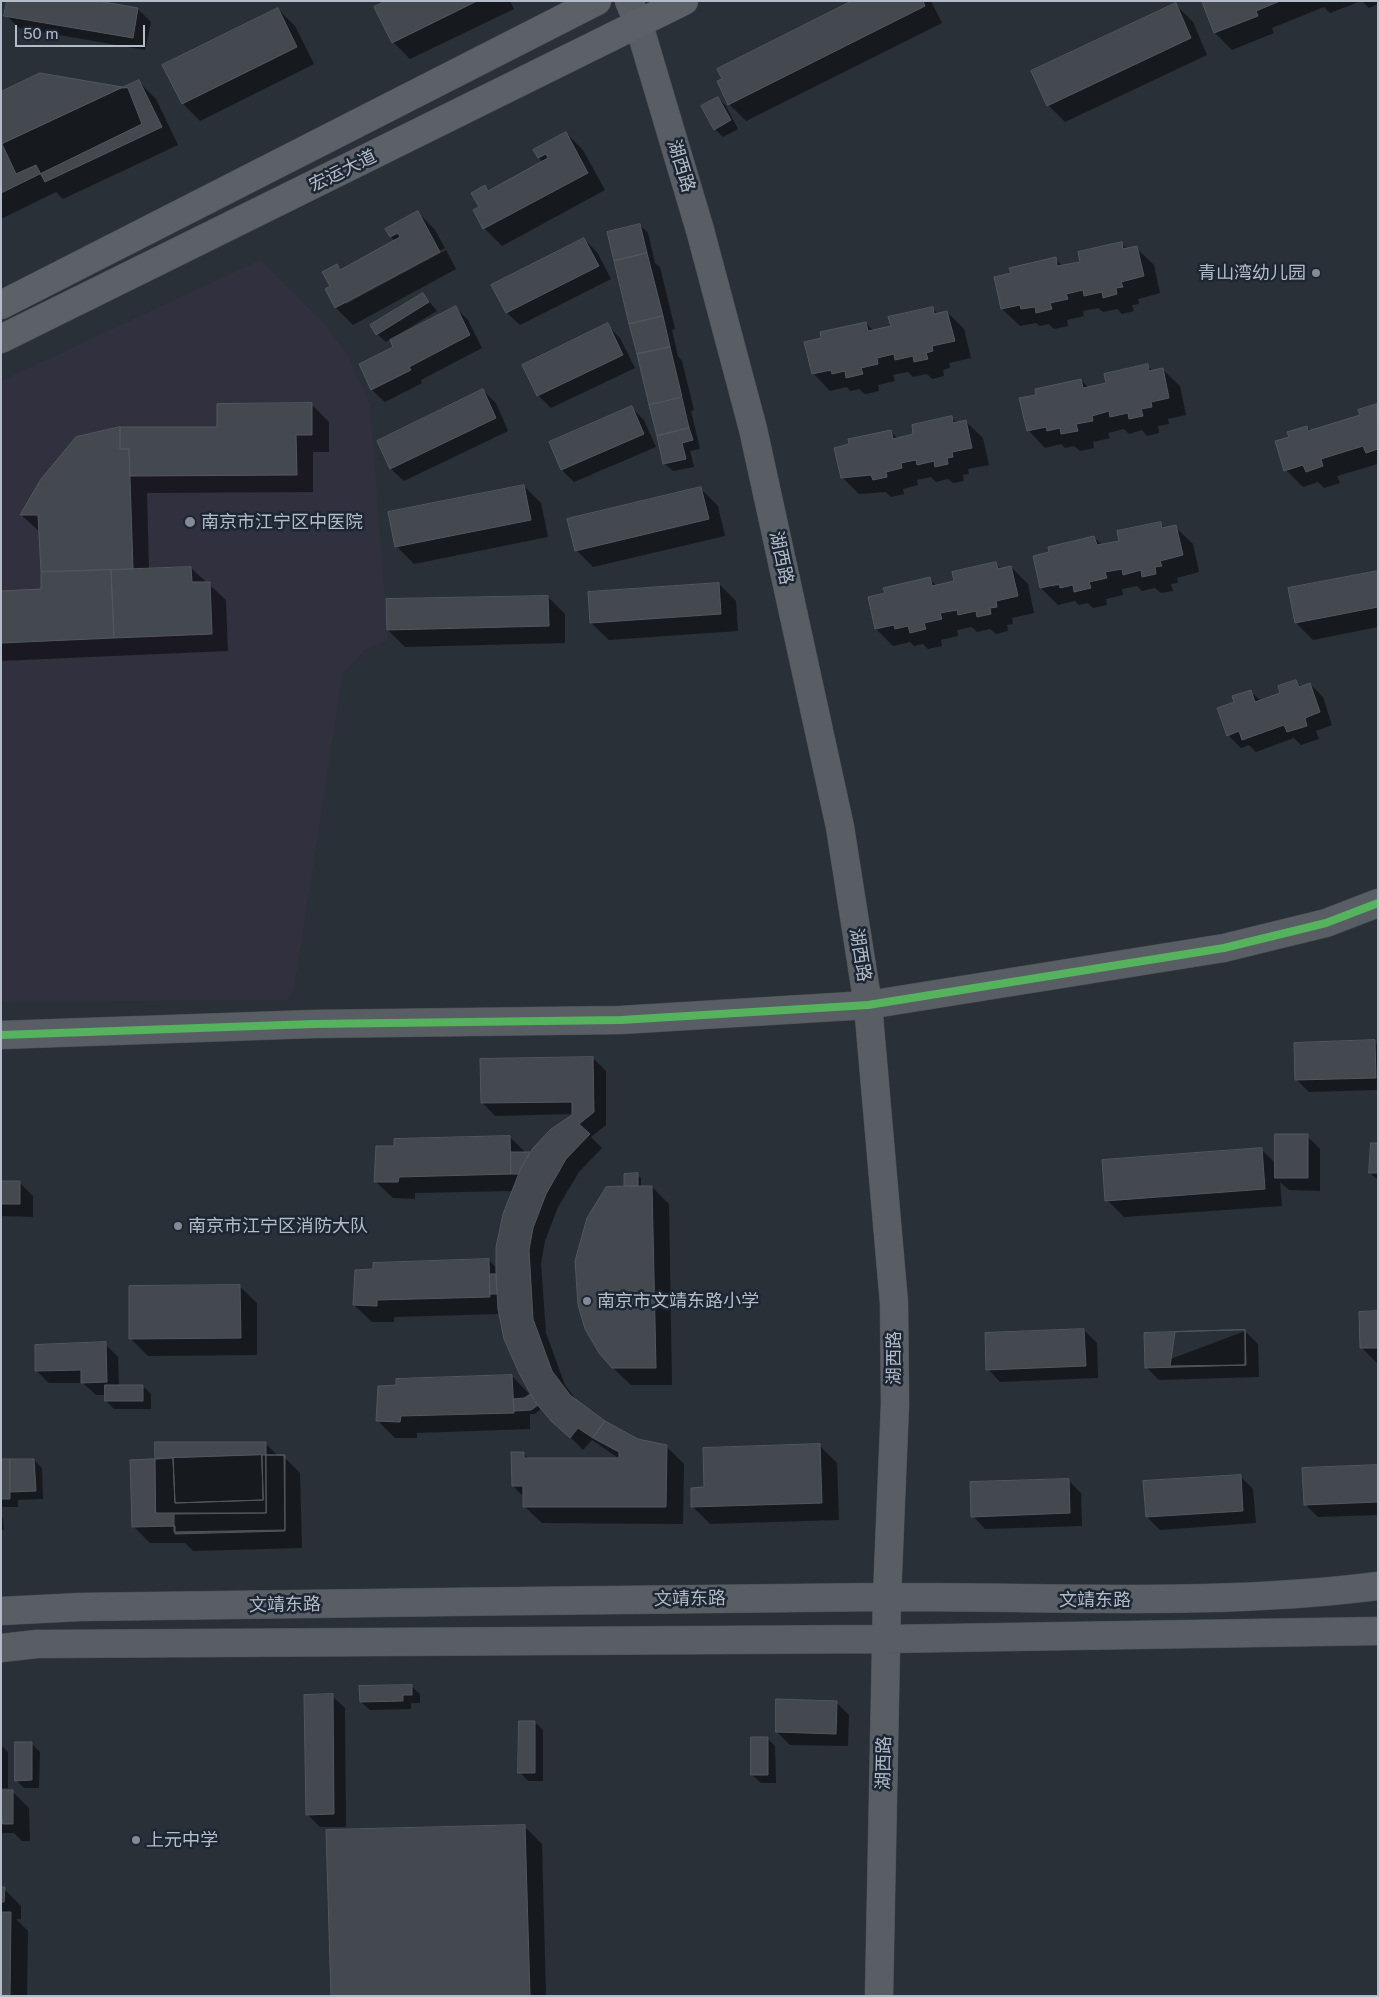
<!DOCTYPE html>
<html>
<head>
<meta charset="utf-8">
<style>
	body { margin:0 }
	#map { position:relative; width:1379px; height:1997px; overflow:hidden; background:#2a3038; font-family:"Public Sans",sans-serif }
	canvas { display:block }
	.frame { position:absolute; inset:0; border:2px solid #b4bcc9; pointer-events:none }
	.scale { position:absolute; left:15px; top:25px; width:130px; height:22px; box-sizing:border-box; border:2px solid #b4bcc9; border-top:0; padding-left:6px; font-size:15px; line-height:18px; white-space:nowrap; color:#b4bcc9; -webkit-text-stroke:4px #1d2633; paint-order:stroke }
</style>
</head>
<body>
<div id="map">
<canvas width="1379" height="1997"></canvas>
<div class="frame"></div>
<div class="scale">50 m</div>
</div>
<script>
const g = document.querySelector('canvas').getContext('2d');
g.lineJoin = 'round';
function paint(path, color) { g.fillStyle = color; g.fill(path, 'evenodd'); }
function stroke(path, color, width, dash) { g.strokeStyle = color; g.lineWidth = width; g.lineCap = dash ? 'butt' : 'round'; g.setLineDash(dash || []); g.stroke(path); }
function label(font, color, halo, rows, align = 'center') {
  g.font = font + ' "Public Sans","Noto Sans SC",sans-serif'; g.lineWidth = 5; g.setLineDash([]); g.textBaseline = 'middle'; g.strokeStyle = halo; g.fillStyle = color; for (const [text, x, y, turn = 0] of rows) {
    g.save(); g.translate(x, y); g.rotate((+turn || 0) * Math.PI / 180); g.textAlign = isNaN(turn) ? turn : align; if (halo) g.strokeText(text, 0, 0); g.fillText(text, 0, 0); g.restore();
  }
}
paint(new Path2D(`
	M260 260 322 321 347 354 370 404 388 640 365 650 343 672 294 990 287 1000 1 1002V381Z`), '#31303e');
paint(new Path2D(`
	M389 1H510L514 9 410 59 393 42Z
	M855 1H931L942 23 746 121 729 104Z
	M1206 1H1361L1330 13 1324 7 1272 28 1274 33 1232 50 1215 33 1203 2Z
	M1362 1H1378V4L1369 8Z
	M1176 5 1193 22 1207 55 1065 122 1048 105Z
	M138 9 151 22 145 50 19 28 6 15Z
	M278 9 295 26 314 64 200 121 183 104Z
	M139 82 156 99 178 145 63 199 56 192 1 219V93L124 89Z
	M718 98 726 106 738 129 723 137 715 129Z
	M566 133 583 150 605 190 502 246 484 228 475 210 480 207 485 187 490 191 543 162 539 158Z
	M418 212 435 230 445 248 346 301V304L446 250 456 269 353 325 336 308 326 289 332 286 337 266 342 270 395 241 391 237Z
	M640 225 648 233 655 263 660 267 675 329 672 330 678 356 682 361 694 410 691 411 700 449 690 451 694 467 673 471 664 463 650 405Z
	M584 239 597 252 611 279 520 325 507 313Z
	M1122 244 1127 249 1136 248 1154 265 1160 293 1138 299 1139 304 1132 305 1134 311 1122 314 1117 309 1103 312 1098 308 1083 311 1084 316 1067 320 1068 326 1054 329 1049 324 1040 326 1036 323 1020 326 1002 309 995 278 1055 259 1063 266 1082 262Z
	M423 294 437 311 394 337 395 339 456 308 468 320 482 348 421 380 422 383 385 402 372 390 360 365 395 347 391 339 386 342 377 334Z
	M932 308 938 314 947 312 964 329 971 358 949 363 950 368 943 370 944 376 932 379 927 374 913 377 908 372 893 375 895 381 878 385 879 391 865 394 859 389 850 391 847 387 830 391 813 373 823 339 866 323 874 331 892 327Z
	M607 325 620 338 635 368 551 408 538 395Z
	M1147 366 1153 371 1162 369 1180 386 1186 415 1168 419 1169 424 1158 426 1159 433 1147 436 1142 430 1129 434 1124 429 1108 433 1110 438 1093 442 1094 448 1080 451 1074 446 1065 448 1061 444 1045 448 1028 430 1037 396 1081 380 1089 388 1107 384Z
	M483 390 496 403 508 431 404 481 391 469 379 441Z
	M311 404 329 422V452H313V492L147 493 149 569 191 568 226 600 228 651 1 661V592L43 590 40 532 21 515 77 438 218 428Z
	M1377 405 1378 464 1337 476 1340 483 1324 488 1318 482 1303 487 1286 470 1290 438 1307 427 1311 431 1361 415 1360 410Z
	M631 407 644 420 656 447 574 482 562 470Z
	M952 418 957 423 965 421 983 438 989 465 968 469 969 474 963 475 964 481 953 483 948 479 936 482 931 477 917 480 918 485 903 489 904 494 891 497 886 492 859 494 842 477 890 431 898 439 915 435Z
	M524 486 541 503 548 537 414 564 397 547 390 513Z
	M701 489 718 506 725 536 593 567 576 550Z
	M1160 523 1166 529 1175 527 1193 544 1199 572 1177 578 1178 583 1171 584 1173 591 1161 593 1155 588 1142 591 1137 586 1122 589 1123 595 1106 599 1107 605 1093 608 1088 603 1079 605 1075 601 1058 605 1041 588 1034 557 1094 537 1102 545 1120 542ZM1052 584H1065L1052 587Z
	M996 564 1001 569 1011 567 1028 584 1034 613 1012 618 1013 624 1007 625 1008 631 996 634 990 629 977 632 972 627 957 630 958 636 941 640 942 646 928 649 923 644 914 646 910 642 893 646 876 629 886 594 929 579 937 586 956 582Z
	M1378 572V627L1313 640 1296 623Z
	M719 584 736 601 738 631 609 640 591 623Z
	M548 597 565 614V643L405 647 388 630Z
	M1296 682 1302 687 1310 684 1323 697 1332 725 1316 731 1319 739 1301 745 1294 738 1256 752 1249 745 1241 748 1228 735 1236 703 1250 691 1261 701 1282 694Z
	M1375 1042 1378 1045V1090L1309 1092 1296 1079Z
	M593 1058 606 1071V1125L591 1137 602 1148 579 1172 558 1207 545 1241 541 1264 546 1333 565 1385 577 1401 604 1422 638 1441 666 1446 684 1464 683 1524 542 1523 524 1506V1497L513 1486 523 1453 529 1459 621 1460 592 1440 583 1450 542 1408 535 1414H530V1429L417 1433V1438H395L378 1421 512 1376 535 1400 500 1314 394 1317V1322H372L354 1305 489 1260 498 1270 513 1191 415 1193V1199L393 1198 375 1181 510 1137 526 1153H531L574 1114 495 1116 483 1103Z
	M1307 1136 1320 1149V1191L1289 1190 1280 1182 1282 1206 1124 1217 1107 1200 1262 1150 1276 1164Z
	M1378 1144V1180L1370 1173Z
	M637 1175 641 1178V1187H652L669 1204 672 1385H631L613 1368Z
	M1 1183H20L33 1196V1217L2 1216V1245Z
	M239 1286 257 1303V1355L148 1356 131 1339Z
	M1378 1313V1364L1362 1348Z
	M1084 1330 1097 1343 1098 1378 1000 1382 988 1369Z
	M1245 1331 1258 1344 1259 1377 1159 1380 1147 1368Z
	M105 1344 118 1357 119 1386H143L151 1394V1409H114L106 1401V1395H96L83 1383H49L36 1370Z
	M265 1443 278 1456H283L300 1473 302 1548 193 1551 185 1543H150L133 1526 156 1460Z
	M820 1446 837 1463 839 1520 710 1524 692 1506 705 1488Z
	M34 1460 42 1468 43 1499 18 1500V1507H1V1461Z
	M1378 1466V1515L1318 1517 1305 1504Z
	M1240 1476 1253 1489 1256 1523 1160 1530 1147 1517Z
	M1068 1480 1081 1493 1082 1526 985 1529 973 1516Z
	M1 1516 3 1518 4 1530H1Z
	M411 1686 420 1694V1703H411V1709L370 1710 361 1702Z
	M332 1696 345 1708 346 1827H320L307 1814Z
	M836 1702 849 1715 848 1746 790 1745 777 1732Z
	M535 1722 543 1730V1781H528L520 1772Z
	M767 1738 775 1746 776 1783H761L752 1775Z
	M31 1743 40 1752 39 1788H24L16 1780Z
	M1 1745 8 1752V1788H1Z
	M1 1791H12L29 1808 30 1841H22L14 1833H1Z
	M525 1827 542 1844 546 1996H332Z
	M1 1889H4L21 1906V1919H16L28 1931 27 1996H1Z`), '#0007');
const building = new Path2D(`
	M7 1H98L138 8 133 38 4 16Z
	M386 1H477L392 43 374 7Z
	M852 1H923L925 6 728 105 717 81 722 79 717 69Z
	M1280 1 1256 11 1258 16 1214 33 1202 2Z
	M1176 3 1191 38 1047 106 1031 71Z
	M278 8 297 47 182 104 162 65Z
	M40 73 128 88 142 124 1 193V92Z
	M139 80 162 127 45 182 36 165 16 174 2 144Z
	M718 97 731 120 714 130 701 106Z
	M566 132 588 173 483 229 473 210 479 207 471 193 485 185 488 191 548 158 546 154 538 158 533 150Z
	M418 211 440 252 335 308 325 289 330 286 322 272 337 264 340 270 400 237 398 233 390 237 385 229Z
	M640 224 647 253 614 261 607 232Z
	M584 238 599 266 506 313 491 285Z
	M1122 242 1123 249 1137 246 1144 276 1121 282 1123 287 1116 288 1117 294 1103 298 1102 292 1084 296 1083 290 1066 294 1068 299 1050 303 1052 309 1036 313 1035 307 1021 309 1020 305 1001 309 994 277 1011 273 1009 268 1056 257 1057 266 1080 262 1078 252Z
	M647 253 663 316 629 324 614 261Z
	M423 293 429 302 376 335 370 325Z
	M456 306 470 335 409 367 411 370 371 390 359 364 393 347 390 340Z
	M933 307 934 314 947 311 955 341 932 346 933 351 926 353 928 359 914 362 913 356 895 360 894 354 877 358 878 364 861 368 863 374 846 378 845 371 832 374 831 370 812 374 804 342 821 338 820 332 866 322 868 331 891 326 888 317Z
	M663 316 670 347 637 354 629 324Z
	M608 323 623 355 537 396 522 365Z
	M670 347 682 397 649 405 637 354Z
	M1148 364 1149 371 1163 368 1169 398 1151 402 1152 407 1141 409 1143 416 1129 419 1128 413 1110 417 1109 411 1092 416 1093 421 1076 424 1078 431 1061 434 1060 428 1047 431 1046 427 1027 431 1019 398 1036 395 1035 389 1081 379 1083 388 1106 383 1104 374Z
	M483 389 496 418 390 469 377 441Z
	M682 398 689 428 657 436 649 405Z
	M312 403V435H296L297 475 130 476 129 449H120V427H217V404Z
	M1377 404 1378 449 1366 453 1363 446 1321 459 1323 466 1306 472 1303 465 1284 471 1275 441 1289 437 1287 432 1307 426 1308 431 1360 415 1358 410Z
	M632 406 644 434 561 470 549 442Z
	M952 416 953 423 966 420 972 448 952 452 953 457 947 458 948 464 935 467 934 461 917 465 916 460 901 463 902 468 886 472 887 477 873 480 871 475 841 478 834 448 849 444 848 439 891 430 893 439 913 434 912 425Z
	M120 427V449H129L133 569 41 572 38 515H20L41 479 76 437Z
	M689 428 693 440 682 443 686 459 663 464 657 436Z
	M524 485 531 520 395 547 388 512Z
	M701 487 709 519 575 551 567 519Z
	M1161 522 1162 528 1176 525 1183 555 1160 561 1162 566 1155 567 1156 574 1142 577 1141 570 1123 575 1122 569 1105 572 1107 578 1089 582 1091 588 1074 592 1073 585 1060 588 1059 584 1040 588 1033 556 1049 552 1048 547 1094 536 1097 545 1119 541 1117 531Z
	M996 562 998 569 1011 566 1018 596 996 601 997 607 990 608 991 614 977 617 976 611 958 615 957 610 940 613 942 619 924 623 926 629 910 633 908 626 895 629 894 625 875 629 868 597 885 593 883 588 930 577 932 586 954 581 952 572Z
	M191 567 192 582H210L212 634 114 638 111 570Z
	M111 570 114 638 1 643V591L41 589V572Z
	M1378 571V607L1295 623 1288 588Z
	M719 583 721 614 590 623 588 592Z
	M548 596 549 626 387 630 386 599Z
	M1296 680 1299 687 1310 683 1320 712 1305 718 1307 726 1287 732 1284 725 1242 740 1239 731 1227 736 1217 708 1234 702 1232 696 1251 690 1255 702 1280 693 1278 686Z
	M1375 1040 1376 1078 1295 1080 1294 1043Z
	M593 1057 594 1112 579 1124 590 1134 566 1159 546 1194 533 1228 529 1250 533 1319 552 1371 570 1395 605 1421 593 1438 578 1428 570 1438 552 1422 535 1402 519 1373 504 1339 498 1309 496 1274V1247L503 1214 521 1168 533 1148 551 1129 572 1115V1102L481 1103 480 1059Z
	M1275 1134H1308V1178H1275Z
	M510 1136 511 1174 399 1177 398 1182H374L376 1146H394V1139Z
	M1371 1143H1378V1173H1369Z
	M1262 1148 1265 1189 1105 1201 1102 1160Z
	M511 1152H530L518 1174H511Z
	M638 1173V1186H624V1174Z
	M1 1181H20V1204H1Z
	M624 1186H652L656 1368H612L599 1353 585 1329 578 1305 575 1261 587 1218 606 1187Z
	M489 1259 490 1297 377 1300V1306L353 1305 355 1270 373 1269V1263Z
	M490 1274H496L497 1294H490Z
	M240 1285 241 1338 129 1339V1286Z
	M1378 1311V1348H1360L1359 1312Z
	M1084 1329 1086 1366 986 1370 985 1333Z
	M1245 1330V1365L1170 1366 1175 1332Z
	M1245 1330 1246 1365 1145 1368 1144 1333Z
	M106 1342 107 1382 81 1383V1370L35 1371V1345Z
	M512 1375 514 1413 401 1416 400 1422 376 1421 378 1386 396 1385V1379Z
	M105 1385H143V1401H105Z
	M531 1394 538 1405 531 1410 514 1411 513 1399 524 1398Z
	M605 1421 638 1439 667 1445 666 1507H523V1486H512L511 1452H524V1458H619V1452L593 1438Z
	M155 1442H266V1513H156Z
	M820 1444 822 1503 691 1507V1488L704 1487 703 1448Z
	M262 1455 263 1500 175 1503 173 1458Z
	M262 1455H284L285 1531 175 1534V1526L132 1527 130 1460 173 1458 175 1503 263 1500Z
	M266 1455H285V1530L174 1532V1514L266 1513Z
	M1 1459H10V1499H1Z
	M10 1459H34L36 1491 10 1492Z
	M1378 1465V1502L1304 1505 1302 1468Z
	M1241 1475 1243 1511 1146 1517 1143 1481Z
	M1069 1479 1070 1513 971 1517 970 1482Z
	M412 1685V1695H403V1701L360 1702 359 1686Z
	M333 1694 334 1814 306 1815 304 1695Z
	M776 1699 837 1701 836 1734 776 1732Z
	M519 1721H535V1773H518Z
	M751 1737H768V1775H751Z
	M15 1742H32V1780L15 1781Z
	M1 1790H13V1824H3Z
	M525 1825 530 1996H331L326 1830Z
	M1 1887H5L4 1902H1Z
	M1 1912H11L10 1996H1Z`);
paint(building, '#444950');
stroke(building, '#52575f', 1);
const secondary = new Path2D(`
	M629 1 639 25 700 230 753 429 840 827 868 1005 894 1303 895 1404 887 1597 879 1996
	M1 1035 313 1024 621 1020 868 1005 1224 948 1326 923 1378 903
	M1 1611 80 1607C348 1604 615 1599 883 1597 1048 1596 1213 1607 1378 1586
	M1 1648 37 1644 886 1639 1378 1631`);
const primary = new Path2D(`
	M1 305 597 1
	M1 339 684 1`);
stroke(secondary, '#484c53', 29);
stroke(primary, '#484c55', 29);
stroke(secondary, '#595d64', 28);
stroke(primary, '#5c6168', 28);
stroke(new Path2D(`
	M1 1035 313 1024 621 1020 868 1005 1224 948 1326 923 1378 903`), '#56b35d', 8);
for (const [x, y, r, color] of [
	[1316,273,5,"#848b96"],
	[190,522,6,"#848b96"],
	[178,1226,5,"#848b96"],
	[587,1301,5,"#848b96"],
	[136,1840,5,"#848b96"]
]) { const dot = new Path2D(); dot.arc(x, y, r, 0, 2 * Math.PI); g.fillStyle = color; g.fill(dot); stroke(dot, '#1d2633', 2); }
label('18px', '#b4bcc9', '#1d2633', [
	["湖西路",681,166,73],
	["宏运大道",343,171,-26],
	["湖西路",781,558,78],
	["湖西路",860,955,81],
	["湖西路",894,1358,-90],
	["文靖东路",690,1599,-1],
	["文靖东路",1095,1600],
	["文靖东路",285,1605,-1],
	["湖西路",884,1763,-89]
]);
label('18px', '#b4bcc9', '#1d2633', [
	["青山湾幼儿园",1306,273,"right"],
	["南京市江宁区中医院",201,522],
	["南京市江宁区消防大队",188,1226],
	["南京市文靖东路小学",597,1301],
	["上元中学",146,1840]
], 'left');
</script>
</body>
</html>
